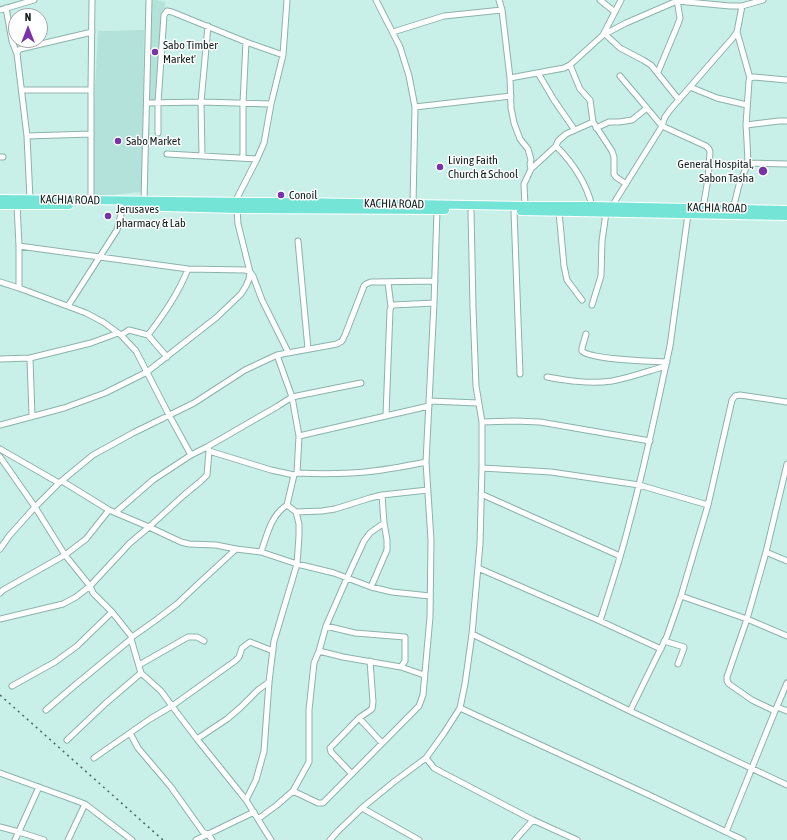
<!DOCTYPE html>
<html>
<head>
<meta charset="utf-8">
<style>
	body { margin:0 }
	#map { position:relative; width:787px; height:840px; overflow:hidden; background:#c8f0e8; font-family:"Asap Condensed",sans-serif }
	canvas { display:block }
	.north { position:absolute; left:8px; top:8px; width:40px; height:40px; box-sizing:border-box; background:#fff; border:1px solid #a0a6a5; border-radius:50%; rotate:0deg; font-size:11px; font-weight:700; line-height:16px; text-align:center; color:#11201d }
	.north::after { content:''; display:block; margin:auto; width:14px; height:18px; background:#7933a6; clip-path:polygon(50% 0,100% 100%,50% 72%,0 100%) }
</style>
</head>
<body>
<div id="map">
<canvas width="787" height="840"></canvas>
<div class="north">N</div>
</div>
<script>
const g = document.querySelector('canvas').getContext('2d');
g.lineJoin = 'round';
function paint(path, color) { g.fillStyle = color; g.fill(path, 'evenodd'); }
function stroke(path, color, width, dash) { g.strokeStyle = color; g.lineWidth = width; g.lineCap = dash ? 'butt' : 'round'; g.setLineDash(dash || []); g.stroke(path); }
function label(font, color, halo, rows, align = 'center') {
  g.font = font + ' "Asap Condensed",sans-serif'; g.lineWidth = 3; g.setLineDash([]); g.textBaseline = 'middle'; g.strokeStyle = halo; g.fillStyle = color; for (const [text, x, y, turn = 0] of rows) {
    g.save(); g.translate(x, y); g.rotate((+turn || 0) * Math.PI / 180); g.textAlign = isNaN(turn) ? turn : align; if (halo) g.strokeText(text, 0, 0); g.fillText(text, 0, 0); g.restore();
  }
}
paint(new Path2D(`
	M150 0H156L165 2 157 102H148Z
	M144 30 142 192 92 197 95 91 98 31Z`), '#b2e2d9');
const minor = new Path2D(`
	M376 0 400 47 409 76 415 107 413 204
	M499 0 502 10 510 78 511 108 514 123 520 139 528 149 531 160 530 164 531 169 524 184 525 206
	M600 0 615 12
	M6 8 12 41 17 54
	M0 10 34 0
	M393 32 444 16 502 10
	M605 34 620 48 643 60 651 65 679 100
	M603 35 621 0
	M570 65 580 89 590 100 593 122 612 151 614 157V174L616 177 626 184
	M658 72 678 24 680 18 677 0
	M538 73 554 100 574 129
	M620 76 662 126 706 146 709 149 710 152 708 179 703 208
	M510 78 564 68 570 65 603 35 626 23 677 1 730 6H742L763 0
	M750 78 754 77 787 80
	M690 87 717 98 747 105
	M22 90H91
	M147 103 201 102 271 104
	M415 107 511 96
	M746 125 779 121H787
	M596 128 609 122H619L632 120 647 108
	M158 133V103L164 15 167 11 172 12 246 42 283 55
	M27 136 91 134
	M556 146C573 163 586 182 592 206
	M167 154 257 159
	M202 156 201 102 208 26
	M0 157H3
	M243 158V103L246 42
	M748 163 787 164
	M531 169 556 146 558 141 566 134 593 122
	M30 199 27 136 17 54 18 51 20 49 92 32
	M91 200V90L92 0
	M144 201 149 0
	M235 202 257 159 264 143 271 104 283 55 287 0
	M17 205 19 246V288
	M612 206 662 126 665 117 670 110 723 49 732 39 737 32 742 6
	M237 209 238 224 250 272 253 276 262 300 288 352
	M733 209 739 185 748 163 747 141 746 125 749 81 750 78 737 32
	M514 211 520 374
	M559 212 564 266 567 280 582 300
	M298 241 308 349
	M0 282 19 288 86 313 103 322 121 335 136 351 169 415 191 455
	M388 282 391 307
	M592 305 601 276 602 241 606 213
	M68 306 117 230 123 206
	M586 334 582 348V351C591 360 652 361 667 362
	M121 335 129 330 148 335
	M277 355 292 397 299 436 297 473
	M167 357 148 335C164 314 178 294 188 269
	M30 358 32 416
	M0 359 30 358 91 343 118 333
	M547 377C569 381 590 384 612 381 630 378 648 371 666 366
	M430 401 478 403
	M386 415 390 310 391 307 393 305 434 303
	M482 422 514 421 540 422 650 441
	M0 425 64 408 105 393 147 372 217 317 241 294 246 286 249 279 250 272 245 270 188 269 19 246
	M299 436 429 406
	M208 448 209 451 271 470 294 475
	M0 449 59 483
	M209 451 207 475 201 481 184 495 149 527 181 542 189 544 216 545 236 549 261 552 297 564 334 573 371 587 392 592 430 596
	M0 457 35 507 65 555 90 586 93 593 112 612 132 637 156 620 177 604 196 586 236 549
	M482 468 551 472 639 485 708 505
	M481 494 620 556
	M116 512 153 480 191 455 207 447 278 406 292 397 361 383
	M296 512 322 511 335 509 370 498 382 495 428 490
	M0 549 9 536 35 507 59 483 93 455 133 433 194 403 245 370 277 355 337 344 342 341 345 335 364 286 366 284 371 282 435 281
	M261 552C267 535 271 515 287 505L294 475 297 473C320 474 343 474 365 472 386 470 406 466 426 462
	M766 552 787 464
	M478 568 600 621 661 649
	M371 587 387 550V540L384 523 382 495
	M0 593 3 590 65 555 86 539 109 510
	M681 596 747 619 787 636
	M0 619 63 604 76 597 90 586 130 543 149 527 109 510 62 481
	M600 621C610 589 621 557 629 524 645 466 657 405 670 346L688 214
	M326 626 355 633 405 637V661L401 667
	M472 634 630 711 787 785
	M664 641 684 647V648L678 664
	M319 651 343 657 401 667 424 675
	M139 665 188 637H197L204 641
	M12 686 55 662 77 646 112 612
	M777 707 787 711
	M460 708 649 795 743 840
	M46 710 74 686 131 639 132 637
	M630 711 667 636 681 596 708 505 732 400 735 396 740 395 787 402
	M775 711 752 700 729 684 727 681V677L747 619 766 552 787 561
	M359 718 382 743
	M130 733 138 748 171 787 203 832 208 834 212 840
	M197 739 227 719 241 707 258 690 269 682
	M67 740 106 703 141 673 131 639
	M94 758 150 719 172 706 161 691 141 673
	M426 758 434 768 445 774 533 820 577 840
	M0 773 69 798 85 804 132 840
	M352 774 331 752 330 748 359 718 372 709 373 702 370 661
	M293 791 318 803H323L419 706 423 695 430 617 431 540 426 462 434 303 437 210
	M246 800 256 780 264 751 269 682 274 641 297 564 299 536V524L296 512 287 505
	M362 808 419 840
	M258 819 277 805 293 791 309 762V710L314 663 319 651 326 626 347 578 364 541 370 533 384 523
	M0 827 19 832 44 840
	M726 832 775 711 787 683
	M15 840 39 787
	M68 840 85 804
	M196 840 254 812
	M271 840 246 800 197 739 172 706 235 661 239 657 242 648 250 642 273 651
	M330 840 338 831 362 808 395 781 426 758 444 733 460 708 465 684 472 634 480 544 482 468V422L476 386 473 308 471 211
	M515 840 533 820`);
const trunk = new Path2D(`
	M0 199 251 202H297L525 206H592L787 210
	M0 205H69
	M127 206 237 209 445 210
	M521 211 787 216`);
stroke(minor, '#8cb2ab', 7);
stroke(trunk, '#fff', 10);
stroke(minor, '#fff', 5);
stroke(trunk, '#74e4d6', 8);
stroke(new Path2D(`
	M0 695 163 840`), '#4c635e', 1.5, [2, 4]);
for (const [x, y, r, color] of [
	[155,52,4,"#7933a6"],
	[118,141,4,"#7933a6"],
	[440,167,4,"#7933a6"],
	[763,171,5,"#7933a6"],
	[281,195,4,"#7933a6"],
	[108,216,4,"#7933a6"]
]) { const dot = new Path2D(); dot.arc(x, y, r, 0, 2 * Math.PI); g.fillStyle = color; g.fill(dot); stroke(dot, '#fff', 1.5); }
label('12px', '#11201d', '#fff', [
	["Sabo Timber",163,45],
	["Market'",163,59],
	["Sabo Market",126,141],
	["Living Faith",448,160],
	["Church & School",448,174],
	["General Hospital,",754,164,"right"],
	["Sabon Tasha",754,178,"right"],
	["Conoil",289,195],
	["Jerusaves",116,209],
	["pharmacy & Lab",116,223]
], 'left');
label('12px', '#11201d', '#fff', [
	["KACHIA ROAD",70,200,1],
	["KACHIA ROAD",394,204,1],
	["KACHIA ROAD",717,208,1]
]);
</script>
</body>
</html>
